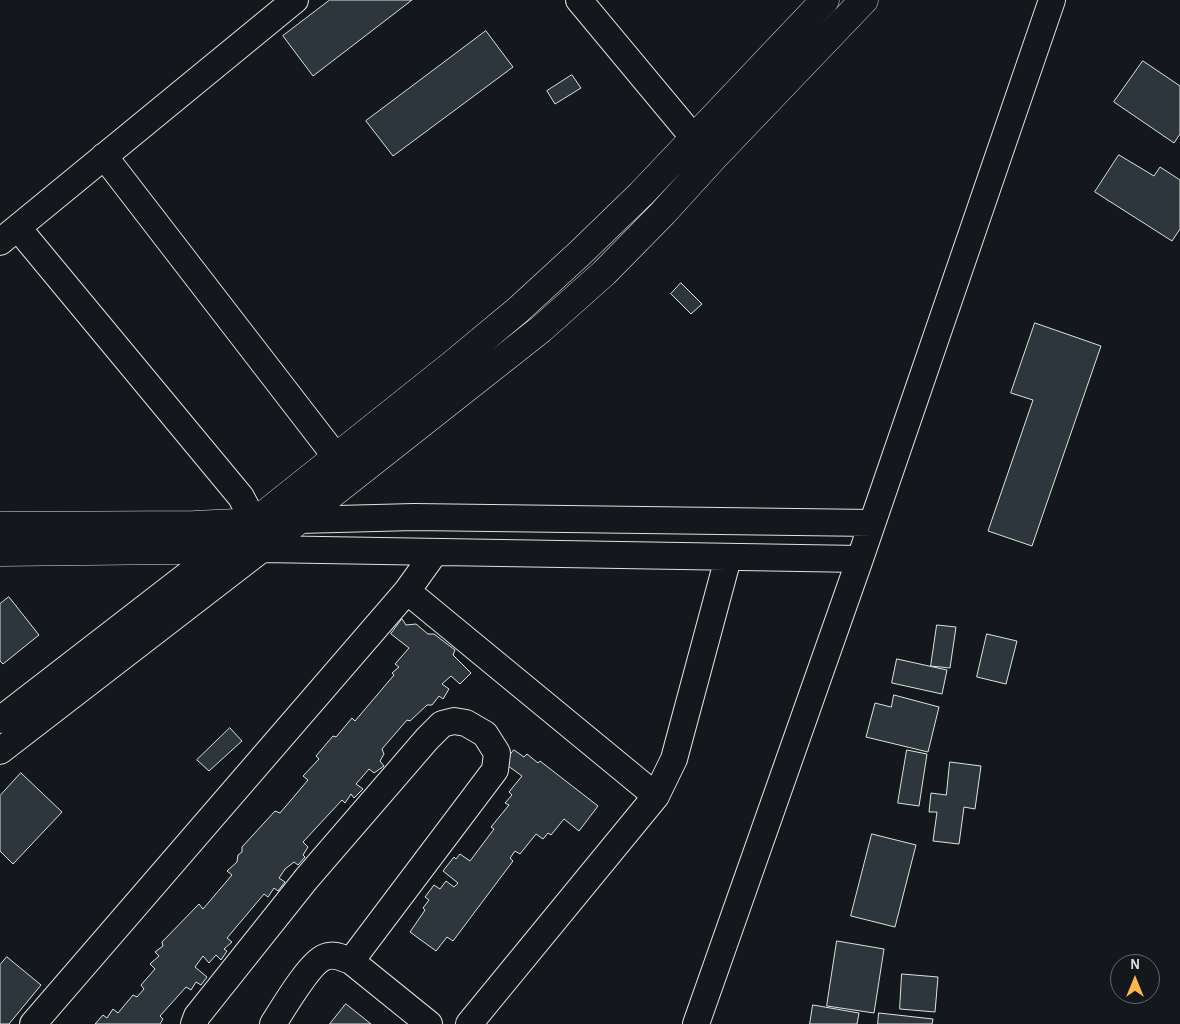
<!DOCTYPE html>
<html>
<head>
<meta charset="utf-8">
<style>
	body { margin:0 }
	#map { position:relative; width:1180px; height:1024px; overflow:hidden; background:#14181c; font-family:"Alegreya Sans",sans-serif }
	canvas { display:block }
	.north { position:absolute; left:1110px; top:954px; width:50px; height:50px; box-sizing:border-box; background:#14181c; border:1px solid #626a69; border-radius:50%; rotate:0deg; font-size:14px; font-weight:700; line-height:20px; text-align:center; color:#d8e6dc }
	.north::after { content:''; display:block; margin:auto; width:18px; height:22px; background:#ffb74d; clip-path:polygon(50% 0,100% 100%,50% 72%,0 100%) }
</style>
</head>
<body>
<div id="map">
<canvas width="1180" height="1024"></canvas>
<div class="north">N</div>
</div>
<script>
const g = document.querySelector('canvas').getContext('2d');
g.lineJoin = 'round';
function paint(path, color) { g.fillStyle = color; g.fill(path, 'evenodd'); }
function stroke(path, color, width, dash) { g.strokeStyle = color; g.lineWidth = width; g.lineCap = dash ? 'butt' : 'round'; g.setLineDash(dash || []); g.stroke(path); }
const building = new Path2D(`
	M330 0H412L313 76 283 36Z
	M486 31 513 67 393 156 366 121Z
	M1143 61 1180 86V134L1174 143 1114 102Z
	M572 75 581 88 555 104 547 91Z
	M1119 155 1154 176 1160 167 1180 180V229L1172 241 1095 192Z
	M681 283 702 304 691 314 671 294Z
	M1035 323 1101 346 1032 546 988 531 1033 400 1011 393Z
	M9 597 39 635 3 664 0 661V604Z
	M402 619 406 625 416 624 428 634H434L455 650 453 655 471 673 460 684 451 676 442 684 449 689 443 699 439 696 432 705H427L410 721 407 720 382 749 384 754 380 761 384 766 374 773 369 769 356 784 363 789 354 798 351 794 345 803 342 800 303 842 308 847 303 855 305 857 298 865 294 862 285 869 279 878 285 882 278 891 274 888 268 897 264 894 227 938 232 942 224 949 227 951 221 960 216 955 209 963 203 956 195 967 207 977 201 985 196 982 191 990 186 987 160 1016 163 1019 160 1024H95L103 1015 107 1018 113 1009 118 1013 133 995 137 997 144 989 141 985 155 969 150 964 159 956 155 952 163 946 162 942 199 904 203 909 232 875 227 871 237 862 238 855 242 852V847L275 811 280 813 308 780 303 776 319 759 316 756 333 736 336 737 352 718 355 721 394 675 392 673 399 667 395 664 409 648 391 634Z
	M937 625 956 627 950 668 931 666Z
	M987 634 1017 641 1006 684 977 677Z
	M897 659 947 670 942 694 892 683Z
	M894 695 939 707 928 752 866 737 875 703 891 707Z
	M230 728 242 741 209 771 197 760Z
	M514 750 524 757 527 754 538 763 540 761 598 806 579 831 564 819 551 835 548 833 543 839 536 834 520 854 515 851 510 858 513 861 453 941 447 937 436 951 410 932 425 910 423 908 429 900 425 897 434 885 440 889 446 881 454 887 458 883 443 871 454 857 456 859 460 854 470 861 494 829 491 827 509 805 505 803 512 795 509 792 522 776 504 763Z
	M907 750 927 754 919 806 898 803Z
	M950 762 981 766 975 809 964 807 959 844 933 841 937 812H929L931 793 946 795Z
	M21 773 62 812 13 864 0 851V796Z
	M872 834 916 845 895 927 851 916Z
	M837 941 884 949 874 1013 827 1006Z
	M7 957 41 985 9 1024H0V965Z
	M902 974 938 977 935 1012 900 1009Z
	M346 1004 371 1024H330Z
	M813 1005 859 1013 857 1024H810Z
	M879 1013 933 1019 932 1024H878Z`);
paint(building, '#2c363c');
stroke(building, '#d8e6dc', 1);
const minor = new Path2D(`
	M579 0 693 137 709 153
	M104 156 350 475
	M18 228 241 497 254 522
	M0 242 295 0
	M299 520 414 517 872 523
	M407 591 656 796
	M0 720 221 549
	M0 751 262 549 860 559
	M33 1024 407 591 435 552
	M194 1024 197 1016 307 878 427 739 442 724 454 721 466 723 485 734 497 753 495 770 351 961
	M273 1024C282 1010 310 962 325 957 334 953 342 958 351 961L429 1024
	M469 1024 656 796 674 759 728 558
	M696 1024 860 559 1052 0`);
const major = new Path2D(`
	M0 526 194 525 260 522
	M221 549 453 364 518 310 580 253 641 194 825 0
	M0 552 262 549 541 329 604 273 663 213 713 158 864 0`);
stroke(minor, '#d8e6dc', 28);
stroke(major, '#d8e6dc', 29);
stroke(minor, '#14181c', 26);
stroke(major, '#14181c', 28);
</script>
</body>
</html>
